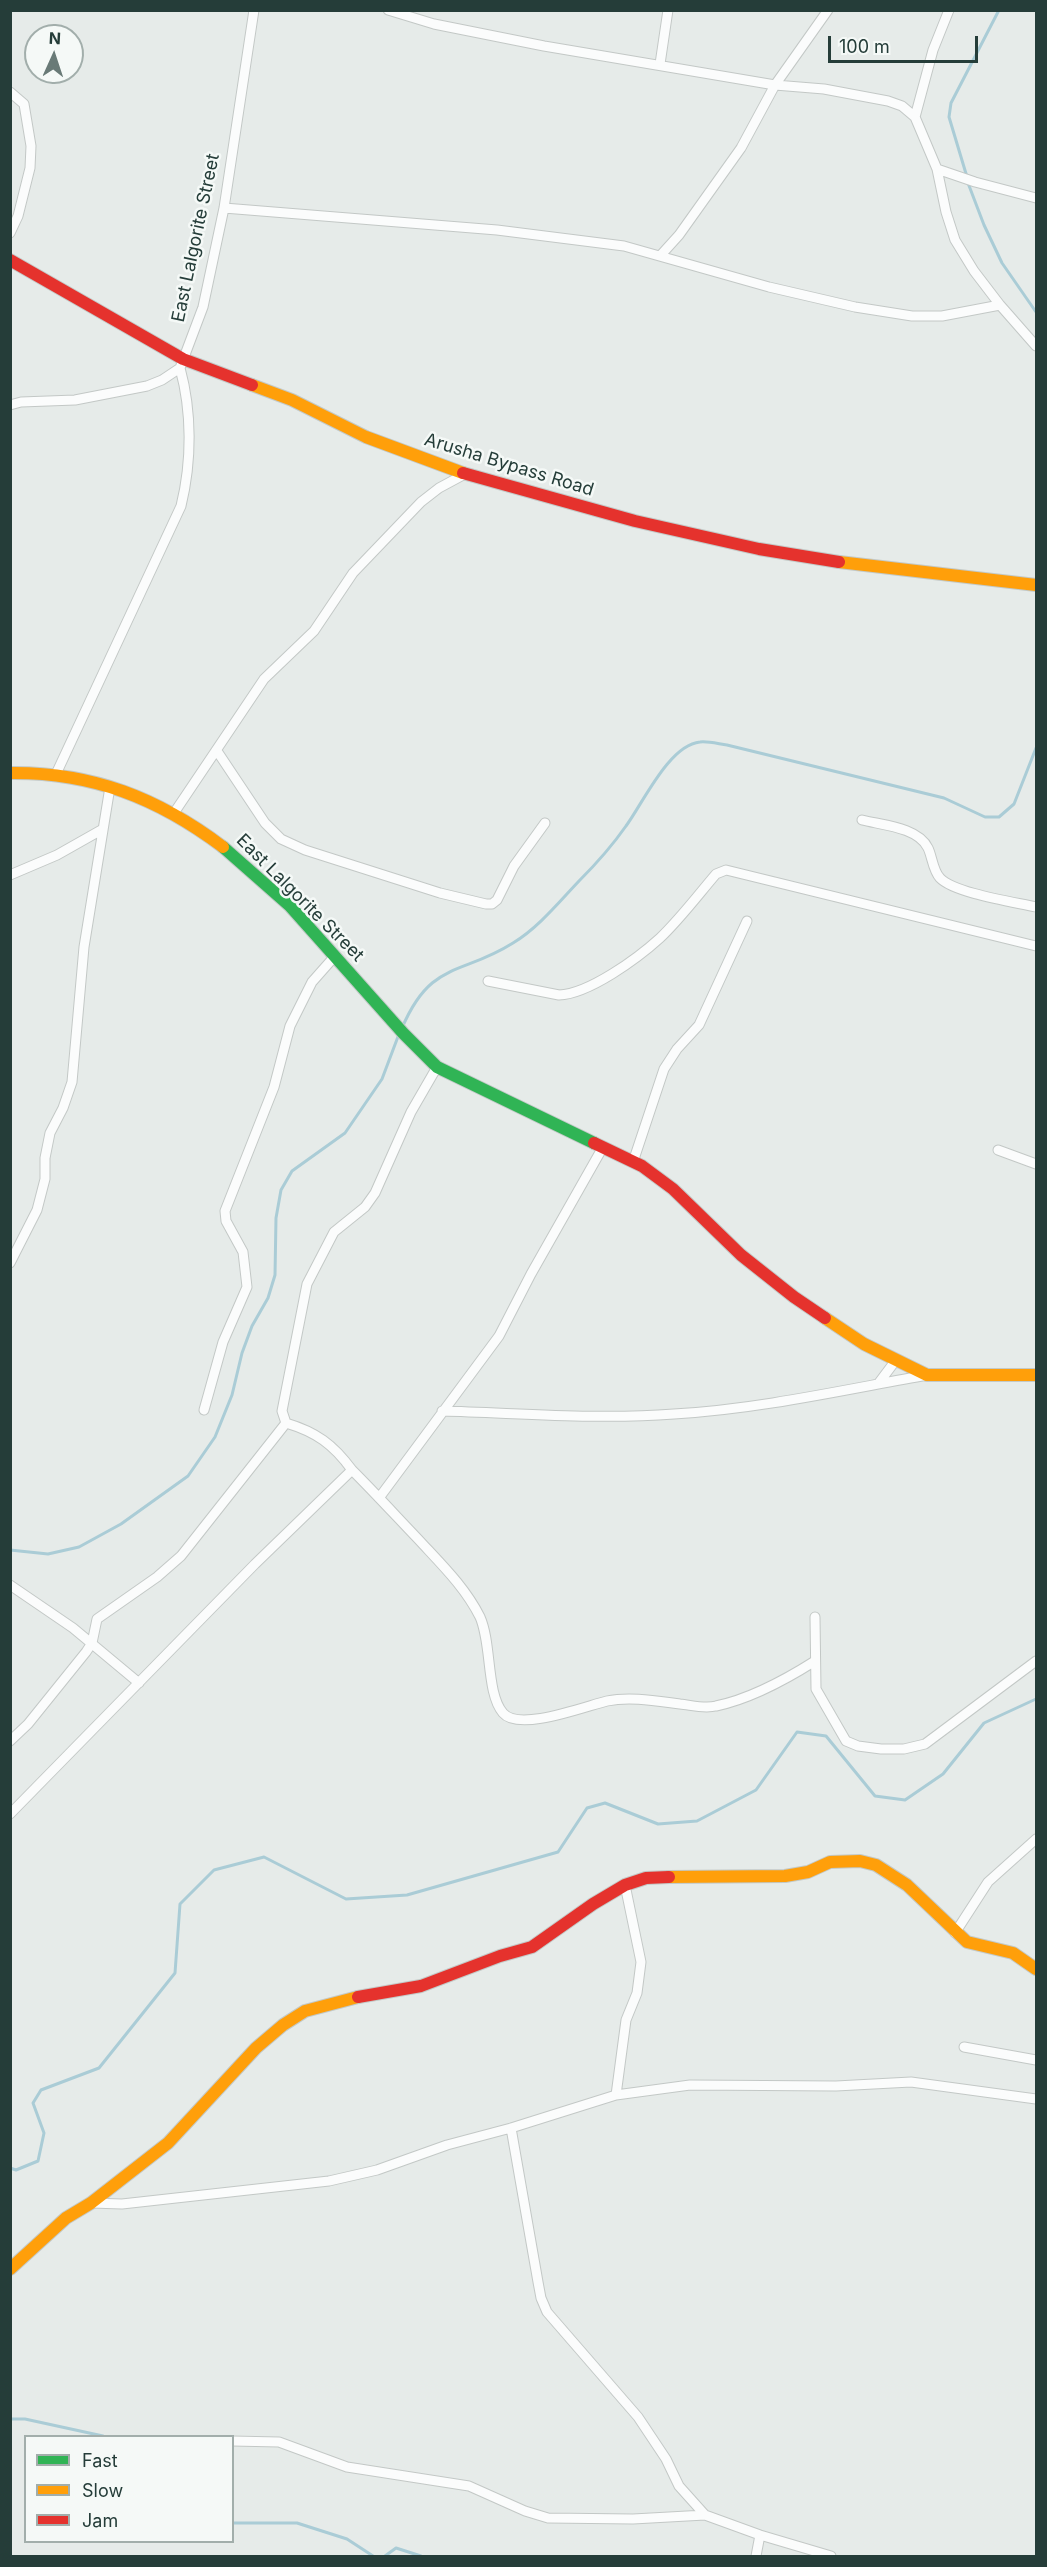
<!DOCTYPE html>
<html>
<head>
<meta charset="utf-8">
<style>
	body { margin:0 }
	#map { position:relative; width:1047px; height:2567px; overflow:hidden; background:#e6ebe9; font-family:Inter,sans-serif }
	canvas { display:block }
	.frame { position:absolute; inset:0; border:12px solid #253d39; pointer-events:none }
	.legend { position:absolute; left:24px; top:2435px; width:210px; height:108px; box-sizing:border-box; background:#f5f9f7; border:2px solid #a2aeab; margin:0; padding:8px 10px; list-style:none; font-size:18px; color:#253d39 }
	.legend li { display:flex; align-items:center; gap:12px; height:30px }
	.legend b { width:30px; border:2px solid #a2aeab }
	.north { position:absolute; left:24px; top:24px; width:60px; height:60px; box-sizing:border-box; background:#f5f9f7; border:2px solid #a2aeab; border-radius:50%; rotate:3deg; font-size:16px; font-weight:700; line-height:24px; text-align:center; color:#253d39 }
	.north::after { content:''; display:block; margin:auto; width:21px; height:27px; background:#697a77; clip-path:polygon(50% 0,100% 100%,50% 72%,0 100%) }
	.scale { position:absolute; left:828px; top:36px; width:150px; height:27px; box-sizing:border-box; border:3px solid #253d39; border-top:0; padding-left:8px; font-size:18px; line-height:21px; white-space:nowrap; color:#253d39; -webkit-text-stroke:4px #f5f9f7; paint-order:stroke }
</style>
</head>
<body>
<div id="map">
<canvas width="1047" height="2567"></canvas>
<div class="frame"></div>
<ul class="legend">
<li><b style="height:8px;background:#30b455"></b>Fast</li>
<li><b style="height:8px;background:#ff9f0a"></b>Slow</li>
<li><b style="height:8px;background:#e5322d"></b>Jam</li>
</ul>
<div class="north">N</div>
<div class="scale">100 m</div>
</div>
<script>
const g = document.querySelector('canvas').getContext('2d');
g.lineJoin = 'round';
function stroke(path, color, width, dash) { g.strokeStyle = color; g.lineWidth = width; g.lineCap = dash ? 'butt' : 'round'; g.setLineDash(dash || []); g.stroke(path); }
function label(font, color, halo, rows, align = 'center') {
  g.font = font + ' Inter,sans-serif'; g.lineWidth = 5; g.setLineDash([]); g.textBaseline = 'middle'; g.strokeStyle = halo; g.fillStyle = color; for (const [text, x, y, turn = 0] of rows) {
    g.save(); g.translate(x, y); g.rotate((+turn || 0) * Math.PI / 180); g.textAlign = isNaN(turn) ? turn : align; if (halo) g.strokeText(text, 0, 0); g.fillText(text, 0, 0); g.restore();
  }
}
stroke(new Path2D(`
	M967 177 949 117 951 103 999 10
	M968 183 984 225 1002 263 1036 312
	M402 1028C431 960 461 976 513 943 538 928 559 902 579 881 596 864 612 846 626 826 643 803 669 745 700 742 708 741 719 744 727 745L944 798 985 817H999L1014 804 1036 748
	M10 1550 48 1554 79 1547 121 1524 188 1476 215 1437 232 1395 242 1353 252 1326 268 1298 275 1275 276 1218 281 1190 292 1171 345 1133 382 1079 399 1034
	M10 2168 16 2170 38 2161 44 2133 33 2103 41 2090 99 2068 175 1973 180 1904 214 1870 264 1857 346 1899 407 1895 558 1852 587 1808 605 1803 658 1824 697 1821 756 1790 797 1732 826 1736 875 1796 905 1800 943 1774 984 1723 1036 1699
	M10 2419H25L103 2436
	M232 2523H297L347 2539 373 2556
	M385 2556 396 2548 421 2556`), '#aaccd6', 3);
const street = new Path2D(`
	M388 10 434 24 544 46 775 85 824 89 888 101 902 106 915 117
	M949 10 933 50 915 117 937 169 946 212 955 240 974 271 1000 305 1036 346
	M660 64 668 10
	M10 92 24 104 31 146 30 168 18 216 10 233
	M937 169 975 182 1036 198
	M224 208 497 230 624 246 769 287 855 307 912 316H942L1000 305
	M660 256 679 235 741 148 775 85 828 10
	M10 405 21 402 75 400 147 386 162 380 180 368 203 307 224 208 254 10
	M217 751 265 823 281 839 305 850 440 893 486 904H492L497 900 514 866 545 823
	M56 774 181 506C192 461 192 412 180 368
	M174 813 264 679 314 631 353 573 421 502 439 488 465 474
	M862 820C881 825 918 827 928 848 932 856 933 871 940 878 954 893 1014 902 1036 907
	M10 875 57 855 103 829
	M488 981 559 995C589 994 638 958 660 938 680 919 698 895 716 874L726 870 1036 946
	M437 1067 411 1112 375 1193 365 1207 334 1232 307 1284 282 1411 286 1423C316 1432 333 1444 352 1470 375 1493 396 1516 418 1539 441 1564 465 1587 480 1617 492 1644 486 1693 503 1713 519 1732 586 1706 607 1701 630 1696 657 1701 680 1704 691 1705 704 1709 716 1706 750 1699 785 1680 815 1661
	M998 1150 1036 1164
	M633 1162 664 1069 677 1049 699 1025 747 921
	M10 1263 37 1210 45 1179V1158L50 1133 63 1108 72 1082 84 947 110 787
	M878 1384 896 1360
	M204 1410 223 1342 247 1287 243 1252 226 1221 225 1211 274 1087 290 1026 312 982 335 956
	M442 1411C519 1413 597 1420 674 1414 759 1409 843 1390 927 1375
	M379 1498 499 1336 531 1274 603 1147
	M10 1585 73 1628 139 1683
	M815 1617 816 1689 846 1741 858 1746 881 1749H904L925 1744 1036 1661
	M10 1741 28 1724 86 1652 92 1643 97 1619 157 1577 181 1556 286 1423
	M10 1814 255 1564 352 1470
	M955 1933 988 1882 1036 1839
	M964 2047 1036 2060
	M616 2095 626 2020 637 1993 641 1962 625 1885
	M511 2128 538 2282 541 2298 547 2312 638 2417 666 2459 679 2486 705 2515 760 2535 831 2556
	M91 2203 122 2204 329 2181 377 2170 447 2145 511 2128 616 2095 690 2085 836 2086 911 2082 1036 2099
	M232 2441 279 2442 347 2467 469 2486 525 2511 548 2518 633 2519 705 2515
	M756 2556 760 2535`);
const fast = new Path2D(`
	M223 847 290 906 403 1033 437 1067 594 1143`);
const slow = new Path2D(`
	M252 385 292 400 366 437 463 473
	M839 562 1036 585
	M10 773C92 772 158 798 223 847
	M825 1318 864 1344 927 1375H1036
	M669 1877 785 1876 808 1872 830 1862 860 1861 876 1865 907 1885 967 1942 1013 1953 1036 1969
	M10 2269 66 2218 91 2203 168 2143 256 2048 283 2025 305 2011 358 1997`);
const jam = new Path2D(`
	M10 260 183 359 252 385
	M463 473 635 521 759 549 839 562
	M594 1143 642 1166 673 1189 741 1255 794 1297 825 1318
	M358 1997 421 1986 500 1956 532 1947 593 1904 625 1885 646 1878 669 1877`);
stroke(street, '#c3c8c6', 11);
stroke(fast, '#c3c9c7', 14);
stroke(slow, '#c3c9c7', 14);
stroke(jam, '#c3c9c7', 14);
stroke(street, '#fbfcfc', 9);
stroke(fast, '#30b455', 12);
stroke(slow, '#ff9f0a', 12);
stroke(jam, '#e5322d', 12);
label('18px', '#253d39', '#f5f9f7', [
	["East Lalgorite Street",196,238,-78],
	["Arusha Bypass Road",509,465,17],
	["East Lalgorite Street",300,898,45]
]);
</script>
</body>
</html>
